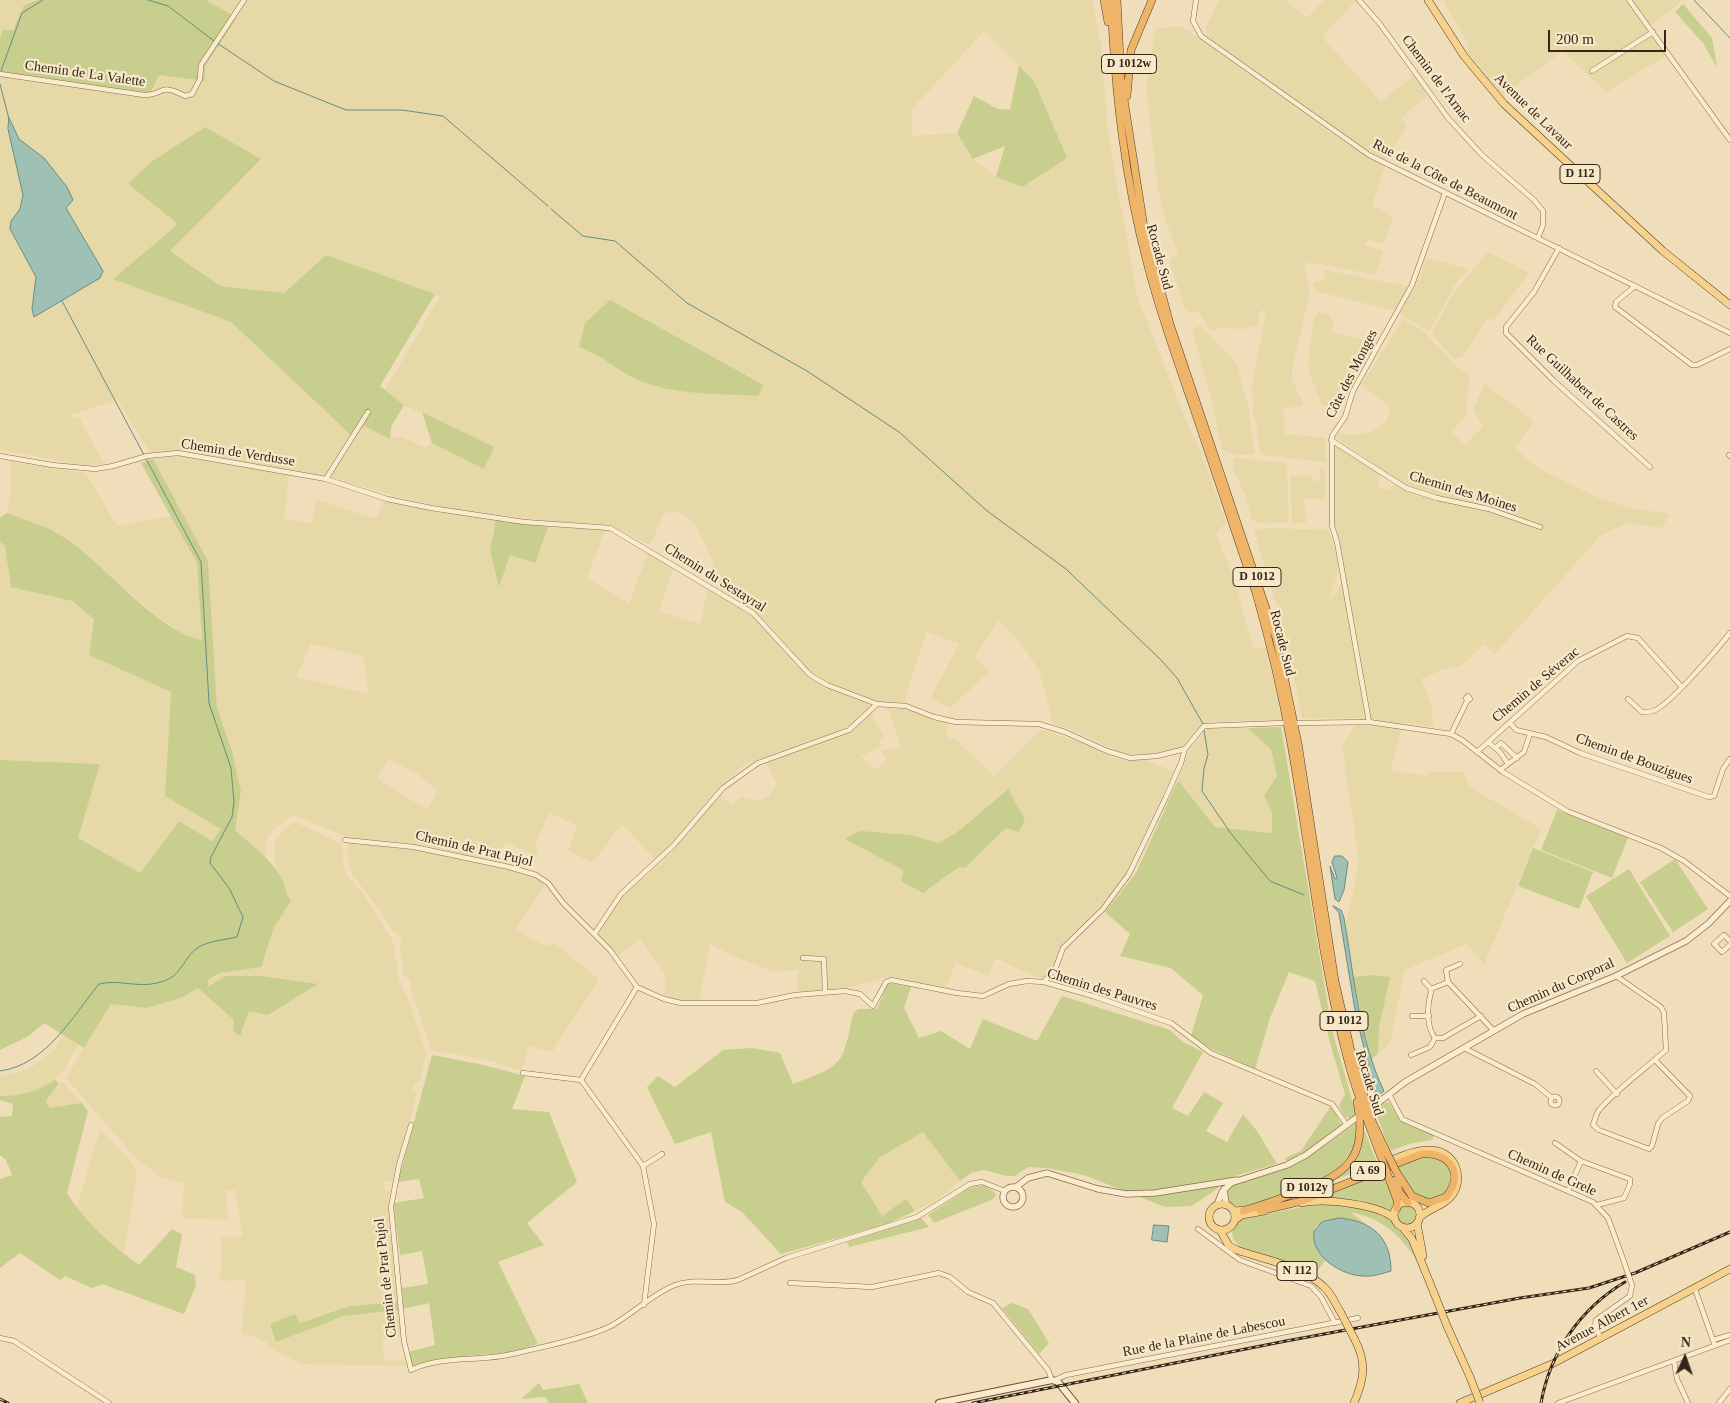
<!DOCTYPE html>
<html>
<head>
<meta charset="utf-8">
<style>
	body { margin:0 }
	#map { position:relative; width:1730px; height:1403px; overflow:hidden; background:#f0ddba; font-family:Georgia,serif }
	canvas { display:block }
	.north { position:absolute; left:1660px; top:1333px; width:50px; height:50px; -webkit-text-stroke:4px #f7e8c9; paint-order:stroke; rotate:3deg; font-size:14px; font-weight:700; line-height:20px; text-align:center; color:#352619 }
	.north::after { content:''; display:block; margin:auto; width:18px; height:22px; background:#352619; clip-path:polygon(50% 0,100% 100%,50% 72%,0 100%) }
	.scale { position:absolute; left:1548px; top:30px; width:118px; height:22px; box-sizing:border-box; border:2px solid #352619; border-top:0; padding-left:6px; font-size:15px; line-height:18px; white-space:nowrap; color:#352619; -webkit-text-stroke:4px #f7e8c9; paint-order:stroke }
</style>
</head>
<body>
<div id="map">
<canvas width="1730" height="1403"></canvas>
<div class="north">N</div>
<div class="scale">200 m</div>
</div>
<script>
const g = document.querySelector('canvas').getContext('2d');
g.lineJoin = 'round';
function paint(path, color) { g.fillStyle = color; g.fill(path, 'evenodd'); }
function stroke(path, color, width, dash) { g.strokeStyle = color; g.lineWidth = width; g.lineCap = dash ? 'butt' : 'round'; g.setLineDash(dash || []); g.stroke(path); }
function label(font, color, halo, rows, align = 'center') {
  g.font = font + ' Georgia,serif'; g.lineWidth = 4.5; g.setLineDash([]); g.textBaseline = 'middle'; g.strokeStyle = halo; g.fillStyle = color; for (const [text, x, y, turn = 0] of rows) {
    g.save(); g.translate(x, y); g.rotate((+turn || 0) * Math.PI / 180); g.textAlign = isNaN(turn) ? turn : align; if (halo) g.strokeText(text, 0, 0); g.fillText(text, 0, 0); g.restore();
  }
}
paint(new Path2D(`
	M0 0H38L24 5 13 30H3L0 38Z
	M206 0H1092L1101 46 1108 134 1137 296 1184 416 1201 452 1226 523 1216 533 1235 583 1253 648H1266L1282 720 1209 722 1200 726 1182 747 1161 753 1137 756 1119 752 1068 728 1053 724 1039 670 1019 641 998 621 974 658 990 671 950 708 931 697 959 644 926 632 904 703 880 702 868 698 822 680 809 670 764 619 710 581 713 561 694 522 679 512 664 513 650 545 608 524 548 521 453 509 407 499 329 477 182 451 150 453 118 400 68 416 80 419 104 464 83 465 0 450V75H159L205 81V68L237 18ZM984 31 1034 81 1022 187 996 177 973 159 957 133 912 136V109ZM10 118 19 139 37 151 67 187 71 203 66 208 99 263 74 292 35 317 32 309 36 277 10 229 11 221 20 209 23 195 8 129ZM261 159 169 251 220 286 284 293 326 255 440 297 385 390 404 405 493 447 484 469 432 443 425 448 400 436 390 439 364 426 353 437 231 322 114 279 179 224 128 184ZM610 300 764 384V385L635 379 594 352 579 347 585 323Z
	M1219 0H1286L1307 18 1324 0H1356L1322 37 1381 102 1414 75 1427 96 1401 118 1407 126 1385 160 1352 141 1207 36 1205 30Z
	M1443 0H1681V2L1646 29 1667 55 1606 92 1563 51 1503 95 1467 51 1469 45Z
	M1181 26 1349 145 1385 166 1372 205 1391 216 1392 221 1383 244 1370 240 1365 243 1366 246 1383 251 1375 275 1314 263H1307L1304 266 1310 291 1292 370V380L1304 405 1283 409 1285 434 1326 438V462L1271 456 1263 455 1260 450 1257 435 1259 432 1253 414 1252 384 1266 313 1264 309 1260 313 1257 325 1240 330 1230 327 1211 330 1199 312 1191 313 1185 309 1169 260 1178 254 1167 224 1158 190 1146 87 1155 29Z
	M1488 252 1529 273 1500 312 1493 320 1487 319 1462 357 1454 359 1432 334 1451 297Z
	M1431 259 1468 269 1454 286 1430 330H1427L1402 315 1401 311 1421 276 1426 260Z
	M1326 270 1407 286V289L1397 308 1391 310 1315 291 1313 282 1323 281Z
	M1318 312 1329 315 1334 325 1332 332 1376 343 1348 392 1339 413 1322 405 1310 374 1308 362 1314 318Z
	M1403 319 1425 333 1454 364 1471 377 1468 384 1467 414 1451 432 1465 445 1483 426 1473 409 1485 384 1534 421 1515 448 1529 461 1547 473 1601 499 1630 508 1670 514 1662 528 1627 523 1600 536 1495 654 1484 644 1461 666 1444 669 1421 679 1432 706 1433 727 1403 723 1390 771 1428 776V772H1463L1470 787 1541 829 1484 964 1466 944 1405 970 1390 1043 1378 1054 1379 1028 1390 977 1372 975 1353 977 1345 929 1359 862 1342 746 1360 718H1302L1285 633 1254 531 1269 528 1328 530 1333 541 1338 565 1337 576 1328 600 1336 594 1345 574 1340 543 1334 521 1333 446H1339L1381 474 1377 484 1381 488 1388 490 1399 481 1335 437 1339 433 1351 435 1370 433 1386 422 1390 413 1387 404 1361 385Z
	M1200 326 1237 364 1248 406 1255 455H1238L1222 450 1211 397 1192 329Z
	M177 456 289 475 284 519 312 523 317 500 376 519 384 500 431 511 496 519 492 536 499 586 510 554 535 562 548 527 605 530 587 578 629 604 648 552 673 568 659 612 700 624 708 589 755 618 809 679 872 706 852 724 836 733 745 764 716 790 679 835 656 860 622 824 592 863 568 850 577 825 549 813 536 843 537 856 505 842 496 862 420 844 350 838 293 815 276 827 266 840 265 858 235 830 241 791 232 751 217 708 208 561 153 459ZM311 644 363 656 369 694 296 677ZM388 759 416 773 437 790 428 810 377 779Z
	M1234 458 1285 463 1287 466 1289 522 1263 524 1252 520 1245 494 1233 469Z
	M10 462 86 473 117 526 171 516 197 563 202 641 188 637 158 617 60 534 7 513 11 495Z
	M1320 469H1326V499H1304L1306 523H1292L1290 476 1309 475 1314 481H1320Z
	M0 542 5 545 11 587 72 601 94 619 89 655 171 692 165 796 221 828 212 841 179 821 140 873 78 838 100 764 0 760Z
	M888 708 913 710 934 720 948 723 947 736 949 740 954 738 994 776 1041 730 1083 743 1111 757 1127 761 1144 760 1174 771 1127 872 1101 906 1061 946 1053 969 1043 980 995 958 989 976 956 963 945 989 886 977 851 987 798 993V970L774 972 729 954 710 944 699 1002 681 1001 664 995 666 975 640 939 618 956 598 933 616 902 671 854 720 794 731 806 741 797 757 801 769 796 777 783 765 762 848 733 871 713 884 737 879 739 881 747 861 756 875 770 887 760 882 751 901 747ZM1007 789 1006 828 965 868 959 867 923 893 901 881 903 870 846 839 911 835 938 843 956 833Z
	M1209 727 1247 728 1271 748 1277 776 1264 796 1272 813V833L1215 827 1178 780 1191 748Z
	M294 822 341 843 345 873 363 894 393 941 399 980 408 999 426 1053 420 1082 415 1083 412 1091 417 1093 392 1181H385L384 1189 390 1193 388 1210 398 1303 349 1306 326 1313 300 1323 276 1342 344 1316 398 1310 401 1337 382 1339 385 1362 404 1360 407 1366 302 1364 270 1348 266 1342 242 1332 246 1280 220 1281 222 1237 243 1236 235 1190 226 1191 228 1220 182 1218 184 1183 161 1177 136 1158 66 1078 111 1004 147 1008 183 997 198 988 234 1020 249 1010 317 984 260 976H225L208 988V980L218 973 237 969 268 947 274 927 286 906 282 879 277 872 274 859V843L282 832Z
	M349 843 430 852 523 872 543 881 545 884 515 930 548 947 554 943 599 979 552 1052 528 1046 522 1071 487 1060 431 1050 411 991V982L403 973 400 947 403 940 398 934 393 932 382 913 352 874 347 855Z
	M64 1035 78 1044 65 1069 55 1080 36 1092 25 1095 0 1096V1077L28 1069 41 1061 53 1051Z
	M59 1083H64L82 1103 50 1108 46 1101Z
	M100 1130 131 1162 137 1173 124 1254 76 1209Z
	M924 1132 960 1181 934 1202 915 1211 906 1200 882 1216 861 1182 879 1158Z`), '#e6d9a7');
paint(new Path2D(`
	M38 0H206L237 18 205 67V81L159 75 148 97 0 75V38L3 30H13L24 5Z
	M1683 4 1712 38 1717 67 1703 43 1675 12Z
	M1019 66 1034 81 1067 158 1022 187 996 177 1005 146 973 159 957 133 974 96 998 109 1010 110Z
	M205 127 261 159 170 251 220 286 284 293 326 255 435 294 380 386 404 405 391 427 390 439 364 426 353 437 231 322 113 279 178 224 128 184 151 162Z
	M610 300 764 385 758 396C717 393 674 396 636 379 616 370 601 354 579 347L585 323Z
	M422 412 494 447 484 469 432 443Z
	M153 459 208 561 217 708 232 751 241 791 235 830C250 843 274 862 282 879 286 888 285 894 291 901L274 927 261 967 219 973 208 980V987L225 976H260L318 984 268 1015 249 1011 240 1036 233 1031 234 1020 198 988 183 997 147 1008 111 1004 84 1048 44 1023 29 1036 0 1050V760L100 764 78 838 140 873 179 821 212 841 221 829 165 796 171 692 89 655 94 619 72 601 11 587 5 546 0 542V518L7 513C24 520 45 525 60 535 103 561 154 630 202 640L197 563 141 463Z
	M496 519 548 527 535 563 510 555 499 587 490 551Z
	M1281 727 1332 1030 1356 1114 1350 1118 1345 1117 1339 1106 1345 1094 1330 1043 1315 981 1289 972 1270 1018 1255 1069 1212 1049 1191 1036 1203 995 1171 968 1120 956 1130 934 1105 912 1136 873 1178 780 1215 827 1272 833V813L1264 796 1277 776 1271 749 1247 728Z
	M1008 789 1025 820 1019 832 1006 828 965 868 959 867 923 893 901 881 903 870 845 839 860 831 911 835 938 843 956 833Z
	M1557 810 1628 838 1612 878 1541 850Z
	M1533 848 1593 872 1579 909 1518 886Z
	M1675 859 1708 909 1673 932 1640 882Z
	M1629 869 1670 936 1627 963 1586 896Z
	M1372 975 1390 977 1379 1028 1378 1054 1371 1059 1353 977Z
	M888 983 911 987 904 1008 919 1038 941 1031 970 1049 983 1019 1037 1041 1062 996 1170 1030 1183 1042 1203 1052 1172 1108 1188 1116 1204 1092 1223 1103 1206 1131 1227 1142 1243 1114 1257 1131 1277 1164 1235 1176 1192 1206 1165 1207 1084 1175 1047 1168 1028 1167 1015 1176H1006L984 1170 971 1173 960 1181 923 1132 879 1158 861 1182 882 1216 906 1199 915 1211 887 1224 781 1254 742 1212 725 1202 711 1132 675 1144 647 1087 658 1076 675 1087 723 1050 752 1048 780 1053 793 1084C843 1065 842 1067 853 1014L858 1009H877Z
	M432 1055 479 1064 525 1076 512 1109 549 1112 577 1182 527 1223 544 1245 498 1262 538 1344 508 1353 477 1355 412 1365 408 1352 435 1345 429 1303 398 1310 344 1316 276 1342 270 1324 295 1314 300 1323 349 1306 403 1302 402 1288 428 1284 422 1251 400 1255 394 1209V1203L424 1198 419 1179 398 1182Z
	M55 1080 59 1083 46 1101 50 1108 82 1103 88 1111 67 1193C84 1221 113 1246 139 1265L172 1229 182 1234 176 1267 195 1275 196 1285 184 1314 102 1284 92 1288 65 1276 60 1280 20 1253 0 1268V1179L12 1175 6 1160 0 1155V1117L12 1116 13 1104 0 1100V1096C22 1096 36 1092 55 1080Z
	M1389 1102 1399 1119 1434 1135 1432 1140 1412 1143 1390 1151 1375 1110 1383 1103Z
	M1331 1106 1342 1125 1314 1146 1287 1162 1285 1158 1301 1151Z
	M1358 1122C1359 1143 1349 1159 1334 1173L1256 1205 1240 1208 1229 1203 1227 1194 1231 1186 1285 1169 1310 1156Z
	M1363 1132H1365L1377 1163 1292 1198 1338 1176Z
	M1427 1156C1474 1164 1441 1218 1415 1195 1407 1188 1401 1175 1396 1166Z
	M1381 1172 1394 1201 1392 1212 1327 1198V1196Z
	M985 1185 994 1192 996 1196 991 1200 934 1223 928 1215 969 1188Z
	M1335 1203 1378 1213 1393 1220 1396 1227 1410 1240 1416 1259C1398 1233 1381 1218 1350 1212L1366 1224 1339 1218 1316 1226C1309 1238 1319 1251 1326 1260L1316 1272 1296 1265 1290 1267C1273 1260 1230 1254 1232 1230L1241 1219C1272 1214 1303 1205 1335 1203Z
	M1397 1216a10 10 0 1 1 20 0a10 10 0 1 1-20 0Z
	M921 1218 929 1227 849 1247 847 1242Z
	M1012 1303 1028 1309 1049 1343 1039 1354 1002 1308Z
	M539 1383 543 1390 579 1384 588 1403H549L545 1397 521 1399Z`), '#c8ce8e');
const water = new Path2D(`
	M9 118 19 139 44 158 67 187 73 200 66 208 103 271 100 278 34 317 32 309 36 277 10 229 11 221 20 209 23 195 8 129Z
	M1335 856H1342L1348 862 1344 890 1339 902 1335 899 1330 866 1335 879 1337 878 1332 862Z
	M1333 906 1341 910 1344 918C1354 976 1359 1039 1384 1091L1379 1095 1375 1092 1356 1016 1339 913Z
	M1339 1218C1372 1221 1391 1237 1391 1271 1384 1273 1373 1277 1364 1276 1342 1276 1310 1256 1314 1231L1322 1222Z
	M1154 1225 1169 1226 1167 1242 1152 1240Z`);
paint(water, '#9ec0b5');
stroke(water, '#668d82', 1);
stroke(new Path2D(`
	M148 0 168 6 214 41
	M1694 0 1730 38
	M217 43 274 81 346 110H402L443 116 548 206
	M1 71 22 13 43 0
	M0 84 9 119
	M551 209 583 236 615 241 687 303 807 371 899 432 986 510 1066 569 1160 659 1177 678 1203 724
	M1204 730 1208 755 1204 768 1202 791 1232 835 1270 881 1304 895
	M0 1071C46 1065 72 1017 99 984 118 979 138 988 157 983 182 978 181 961 196 949 206 941 225 940 237 937L243 917 229 888 210 863 211 857 232 817 234 802 231 768 209 703 201 562 62 301`), '#668d82', 1);
const minor = new Path2D(`
	M1196 0 1193 21 1201 36 1369 155 1730 333
	M1359 0 1380 24 1448 118 1482 155 1534 200 1543 211V225L1538 238
	M1629 0 1730 140
	M1592 71 1653 32
	M0 74 144 95C166 95 157 82 185 96L192 94 200 79 201 65 244 0
	M1559 248 1534 292 1506 327V333L1554 381 1650 467
	M1635 286 1616 302 1615 307 1692 365H1697L1730 349
	M1331 440 1406 488 1437 498 1489 509 1540 527
	M1729 455 1730 456
	M0 456 52 465 95 469 113 466 147 456 178 453 326 479 387 499 431 508 524 522 610 528 753 613 810 675 827 685 877 704 906 706 934 717 956 722 1039 724 1065 732 1107 751 1130 758 1157 756 1185 749 1204 726 1283 723
	M326 479 368 412
	M1468 696 1470 699 1467 701 1466 698Z
	M1628 699 1642 712C1645 712 1650 712 1653 711 1668 707 1719 647 1730 633
	M1369 722 1337 542 1332 526V436L1345 417 1353 391 1412 285 1445 193
	M1298 723 1369 722 1451 734 1462 740 1503 772 1567 811 1661 848 1684 861 1730 896
	M1511 724 1516 730 1546 737 1580 753 1709 797 1714 796 1723 769 1730 759
	M1451 734 1467 701
	M1488 742 1500 752 1508 764
	M1495 748 1501 743 1517 758
	M1477 752 1578 661 1627 636 1638 638 1681 686
	M1500 770 1524 752 1530 734
	M345 840 414 847 509 867 536 875 548 883 563 903 610 950 637 987 664 999 681 1003H757L795 995 845 991 860 994 873 1006 886 982 891 980 957 993 983 996 1009 984 1027 981 1044 982 1093 996 1171 1023 1211 1053 1332 1104 1347 1125
	M595 933 621 894 673 846 723 788 758 763 849 730 877 704
	M1730 941 1724 935 1714 944 1722 952 1730 945
	M803 958 824 959 825 992
	M1460 964 1446 970 1448 982 1494 1031
	M1616 976 1661 1007 1664 1013 1666 1050C1645 1069 1617 1089 1599 1110 1596 1114 1595 1120 1593 1125L1599 1130 1649 1149 1652 1146 1658 1124 1662 1118 1688 1101 1690 1096 1655 1060
	M1424 981 1431 989
	M1044 982 1056 967 1063 948 1103 909 1129 874 1166 797 1181 763 1185 749
	M637 987 581 1080 643 1166 654 1224 644 1305
	M1412 1016H1429
	M1435 1038C1426 1026 1427 1006 1431 992V989L1448 982
	M1435 1038H1443L1481 1016
	M1464 1048 1535 1084 1552 1098
	M1411 1055 1430 1047 1435 1038
	M1596 1071 1617 1094
	M523 1073 581 1080
	M1389 1094 1402 1119 1593 1202 1608 1218 1623 1259
	M1550.5 1101a4.5 4.5 0 1 1 9 0a4.5 4.5 0 1 1-9 0Z
	M411 1125 399 1165 391 1207 404 1341 411 1370C441 1355 480 1362 512 1354 539 1348 587 1338 611 1326 631 1315 654 1293 675 1285 696 1277 718 1286 738 1280L786 1258 917 1217 970 1184 982 1182 1005 1191
	M1555 1143 1581 1161 1630 1179V1184L1624 1198 1597 1205
	M643 1166 662 1154
	M1568 1191 1581 1161
	M1198 1229 1240 1260 1311 1286 1321 1297 1335 1323
	M790 1283 872 1287 939 1273 950 1277 968 1292 993 1303 1048 1370 1052 1380
	M1695 1289 1715 1346
	M0 1338 14 1341 109 1403
	M1601 1339 1595 1325 1596 1320 1630 1296 1632 1285
	M1713 1340 1730 1335
	M1674 1361 1677 1379 1688 1403
	M1055 1380 1066 1375 1358 1318
	M1558 1403 1730 1340
	M1719 1403 1730 1389`);
const tertiary = new Path2D(`
	M1374 1106 1405 1082 1523 1014 1616 976 1686 941 1709 923 1730 901
	M1003 1197a10 10 0 1 1 20 0a10 10 0 1 1-20 0Z
	M1016 1187 1028 1178 1047 1173 1098 1189 1126 1194 1155 1193 1237 1180
	M1224 1189 1226 1204
	M1217 1205 1222 1192 1231 1183 1287 1165 1306 1155 1356 1118`);
const secondary = new Path2D(`
	M939 1403 1052 1380 1058 1382 1075 1403`);
const primary = new Path2D(`
	M1428 0 1464 56 1504 104 1663 251 1730 305
	M1361 1174C1385 1164 1437 1131 1455 1165 1459 1174 1459 1185 1453 1194 1445 1206 1429 1208 1419 1218
	M1394 1215a13 13 0 1 1 26 0a13 13 0 1 1-26 0Z
	M1302 1203C1323 1198 1379 1204 1395 1219
	M1209 1217a13 13 0 1 1 26 0a13 13 0 1 1-26 0Z
	M1234 1211 1247 1210
	M1235 1220 1242 1215 1264 1211
	M1417 1223 1423 1256
	M1403 1228 1412 1239 1434 1293
	M1220 1230 1229 1246 1237 1250C1265 1260 1302 1266 1324 1287 1332 1294 1336 1305 1341 1313
	M1447 1326 1470 1377
	M1354 1403C1364 1380 1367 1363 1355 1340
	M1460 1403 1552 1364 1730 1269`);
const trunk = new Path2D(`
	M1104 0 1108 22
	M1111 0C1115 90 1124 178 1148 266 1160 313 1177 360 1193 406 1214 468 1235 530 1256 593 1270 642 1282 693 1291 744 1310 849 1320 957 1348 1061 1356 1092 1368 1123 1380 1154
	M1117 0 1121 80 1144 227 1170 324 1276 638 1298 743 1335 981 1353 1060 1371 1119
	M1127 96 1131 50 1152 0
	M1372 1121 1386 1151
	M1388 1176 1397 1200V1208
	M1395 1180 1400 1193 1408 1203
	M1243 1211C1263 1205 1282 1198 1301 1191 1349 1173 1368 1156 1357 1102
	M1260 1211 1302 1201 1421 1154C1448 1151 1466 1173 1446 1197L1429 1203 1412 1196 1397 1173`);
stroke(minor, '#876d53', 5.5);
stroke(tertiary, '#876d53', 7);
stroke(secondary, '#684e37', 8);
stroke(primary, '#543b29', 8);
stroke(trunk, '#543b29', 8);
stroke(minor, '#fbebcd', 4.5);
stroke(tertiary, '#fbebcd', 5.5);
stroke(secondary, '#fbebcd', 6);
stroke(primary, '#f7d28d', 7);
stroke(trunk, '#eeb568', 7);
const rail = new Path2D(`
	M0 1399 8 1403
	M973 1403 1286 1341 1520 1298 1589 1288 1635 1273 1730 1232
	M1541 1403C1550 1352 1581 1308 1625 1282`);
stroke(rail, '#352619', 3);
stroke(rail, '#f7e8c9', 1, [4]);
const minorBridge = new Path2D(`
	M1623 1259 1632 1285`);
const primaryBridge = new Path2D(`
	M1434 1293 1447 1326
	M1341 1313 1355 1340
	M1470 1377 1480 1403`);
const trunkBridge = new Path2D(`
	M1386 1151 1397 1173
	M1380 1154 1388 1176`);
stroke(minorBridge, '#876d53', 5.5, []);
stroke(primaryBridge, '#543b29', 8, []);
stroke(trunkBridge, '#543b29', 8, []);
stroke(minorBridge, '#fbebcd', 4.5);
stroke(primaryBridge, '#f7d28d', 7);
stroke(trunkBridge, '#eeb568', 7);
for (const [x, y, w] of [
	[1129,64,55],
	[1580,174,40],
	[1257,577,48],
	[1344,1021,48],
	[1368,1171,35],
	[1307,1188,52],
	[1297,1271,40]
]) { const box = new Path2D(); box.roundRect(x - w / 2, y - 9.5, w, 19, 4); g.fillStyle = '#f7e8c9'; g.fill(box); stroke(box, '#352619', 1); }
label('bold 12px', '#352619', null, [
	["D 1012w",1129,64],
	["D 112",1580,174],
	["D 1012",1257,577],
	["D 1012",1344,1021],
	["A 69",1368,1171],
	["D 1012y",1307,1188],
	["N 112",1297,1271]
]);
label('14px', '#352619', '#f7e8c9', [
	["Chemin de La Valette",85,74,8],
	["Chemin de l'Arnac",1436,79,53],
	["Avenue de Lavaur",1533,112,44],
	["Rue de la Côte de Beaumont",1445,180,27],
	["Rocade Sud",1159,257,75],
	["Côte des Monges",1352,374,-63],
	["Rue Guilhabert de Castres",1582,388,43],
	["Chemin de Verdusse",238,453,9],
	["Chemin des Moines",1463,492,17],
	["Chemin du Sestayral",715,578,32],
	["Rocade Sud",1282,643,76],
	["Chemin de Séverac",1536,685,-40],
	["Chemin de Bouzigues",1634,759,20],
	["Chemin de Prat Pujol",474,849,13],
	["Chemin du Corporal",1561,986,-24],
	["Chemin des Pauvres",1102,990,17],
	["Rocade Sud",1369,1083,73],
	["Chemin de Grele",1552,1173,24],
	["Chemin de Prat Pujol",386,1278,-96],
	["Avenue Albert 1er",1602,1324,-28],
	["Rue de la Plaine de Labescou",1204,1337,-11]
]);
</script>
</body>
</html>
